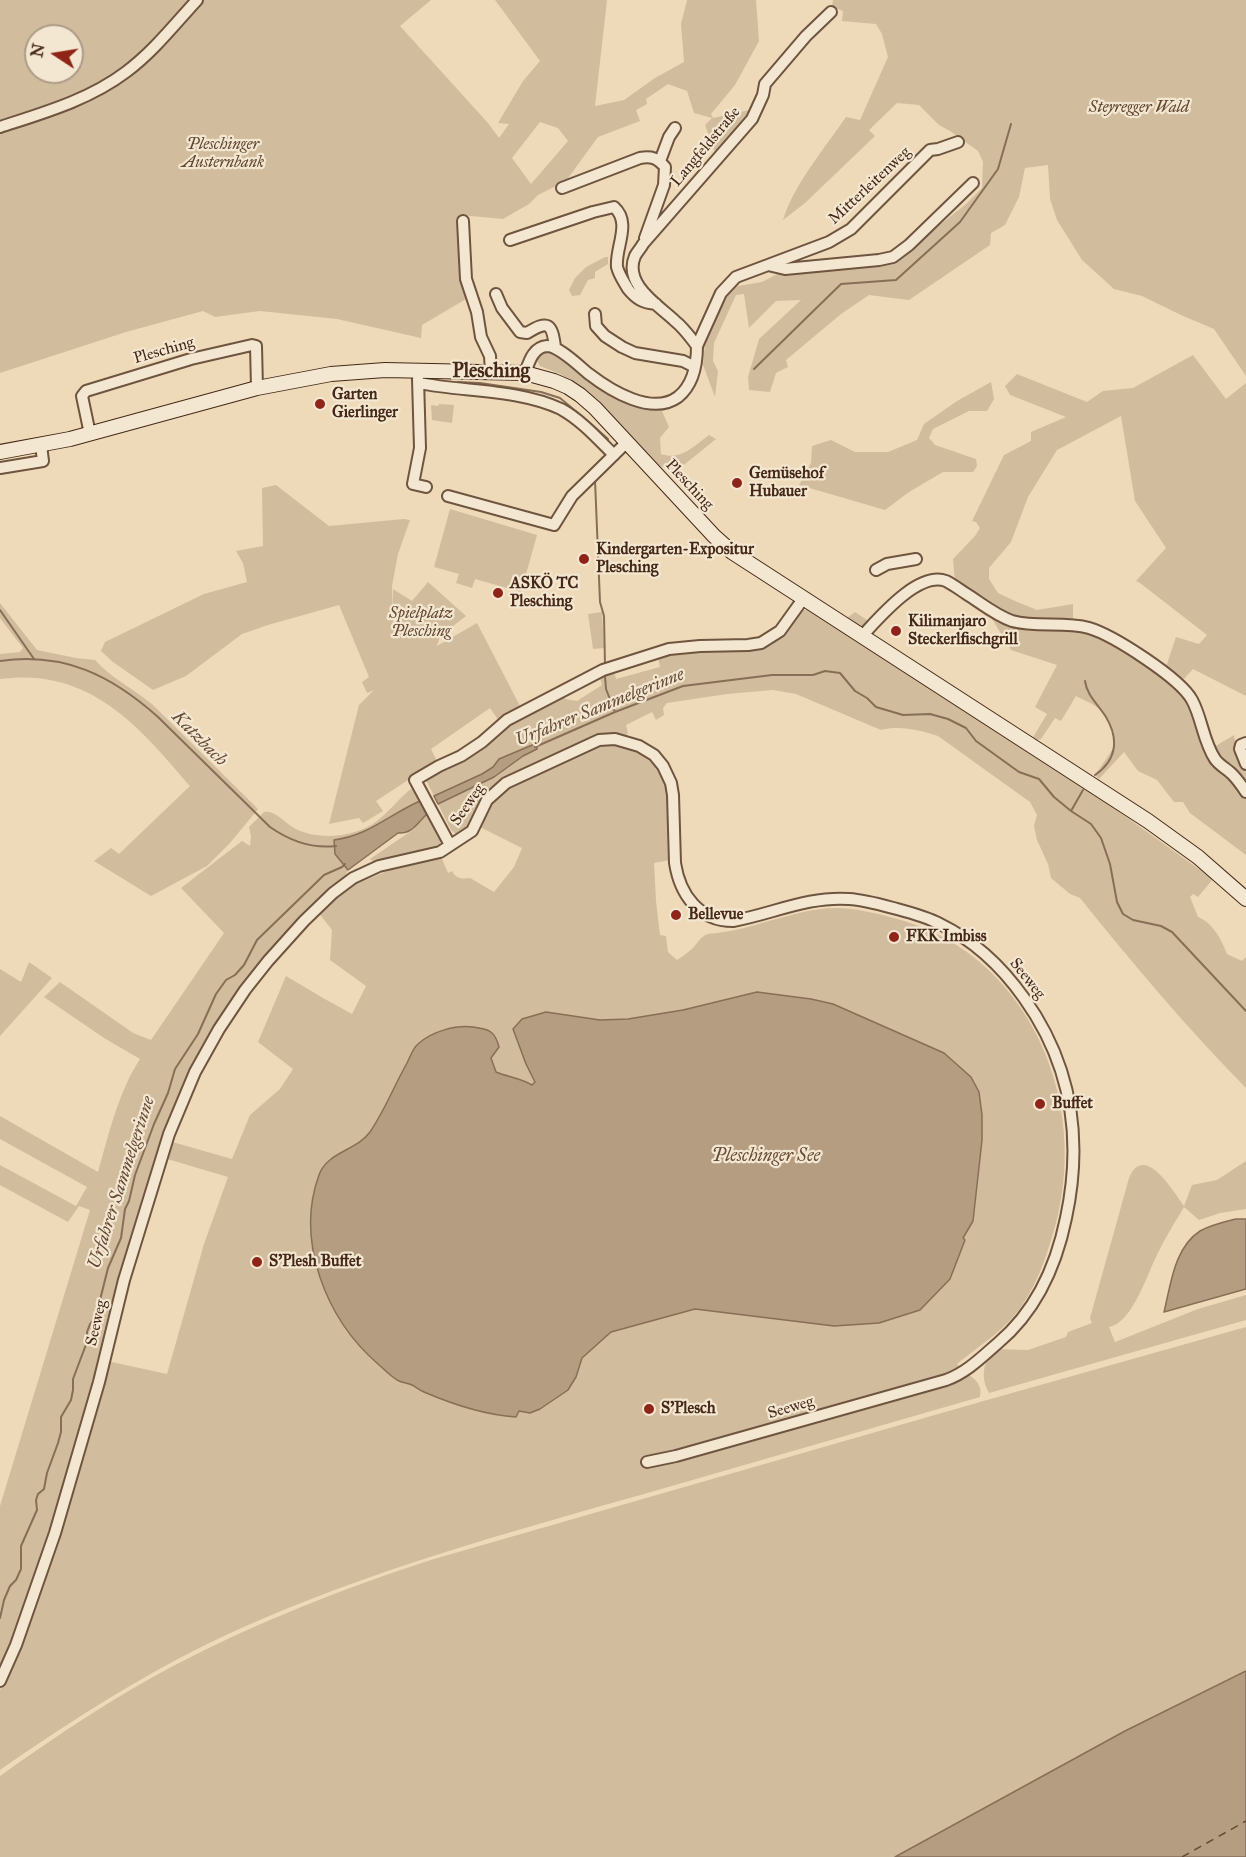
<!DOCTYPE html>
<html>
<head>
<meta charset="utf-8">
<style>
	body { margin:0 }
	#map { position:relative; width:1246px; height:1857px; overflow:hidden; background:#eedab8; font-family:"IM FELL Great Primer",serif }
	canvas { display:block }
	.north { position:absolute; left:24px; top:24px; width:60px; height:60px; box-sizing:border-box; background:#f4e7d1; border:2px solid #ae9b87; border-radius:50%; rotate:282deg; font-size:16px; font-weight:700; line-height:24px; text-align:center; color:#452817 }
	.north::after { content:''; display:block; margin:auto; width:21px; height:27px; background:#8f2418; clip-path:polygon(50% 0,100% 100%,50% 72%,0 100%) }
</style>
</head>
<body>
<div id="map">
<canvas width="1246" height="1857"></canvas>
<div class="north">N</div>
</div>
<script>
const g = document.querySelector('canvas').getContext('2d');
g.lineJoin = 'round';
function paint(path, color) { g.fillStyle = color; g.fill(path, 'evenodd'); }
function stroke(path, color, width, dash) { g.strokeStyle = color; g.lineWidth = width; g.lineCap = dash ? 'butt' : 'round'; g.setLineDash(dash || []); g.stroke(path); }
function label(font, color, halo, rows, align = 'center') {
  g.font = font + ' "IM FELL Great Primer",serif'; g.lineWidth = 4.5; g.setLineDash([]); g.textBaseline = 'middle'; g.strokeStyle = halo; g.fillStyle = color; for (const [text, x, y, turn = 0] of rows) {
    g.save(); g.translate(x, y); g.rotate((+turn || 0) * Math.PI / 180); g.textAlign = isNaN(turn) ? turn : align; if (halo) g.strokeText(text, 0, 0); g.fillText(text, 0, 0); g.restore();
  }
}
paint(new Path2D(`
	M0 0H194L122 72 78 96 0 124ZM36 36H72V72H36Z
	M202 0H431L400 26 488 123 499 138 509 124 498 123 523 81 540 61 495 0H607L595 106 624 100 655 78 684 62 681 24 687 0H756L759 41 735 85 711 114 713 118 750 110 748 116 718 153 715 152 705 125 712 118 694 113 687 91 668 84 646 99 647 104 636 110 640 121 598 137 566 181 538 195 529 204 503 219 460 215 461 249 466 299 422 325 421 338 337 319 260 311 215 317 203 311 126 332 0 373V131L89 98ZM540 122 558 128 568 141 531 184 512 158Z
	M833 0H1246V376L1214 329 1181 315 1142 296 1114 289 1082 260 1057 220 1050 199 1048 165 1025 168 1019 197 1005 225 991 233 990 245 909 300 869 295 841 314 786 360 788 367 776 373 770 392 749 390 748 377 759 339 801 300 776 301 749 328 744 294 736 295 714 343 713 361 718 371 715 397 703 365 705 342 732 287 762 282 781 272 804 273 882 263 896 260 966 204 982 188 983 162 978 151 950 131 939 125 919 105 897 103 869 130 875 136 805 203 783 220C794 184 825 148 846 117L860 120 888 57 882 34 876 24 842 21 843 11 832 7Z
	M605 257H608V264L595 272V278L588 280 580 295 572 296 569 290 575 278 586 267Z
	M548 350 560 355 642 406 661 409 669 427 660 438 661 454C681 461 694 446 709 435L716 439 685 464 674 469 660 466 584 389 560 374 540 366 537 361 540 352Z
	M1193 355 1226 399 1246 383V696L1193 669 1184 679 1166 667 1176 637 1199 644 1207 635 1140 583 1136 581 1166 548 1135 501 1121 416 1057 450 1028 497 1011 542 989 568V579L998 593 1015 601 1037 610 1073 604V621H1026L1008 615 955 583 953 559 975 536 980 528 976 522 972 521 1004 455 1031 441V432L1066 417 1010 395 1005 386 1017 374 1087 402 1103 391 1133 388Z
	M991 382 994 399 987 411H969L933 429 929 438 935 445 976 459 977 466 973 472H943L909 492 885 510 799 485 811 463 812 446 831 440 855 452H888L917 440 924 424 957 401Z
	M439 404 454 405 452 423 432 420 431 405 438 406Z
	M276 485 329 526 404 519 410 520 398 554 392 586 393 624V589L412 601 428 582 466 616 440 636 437 646 477 623 521 708 499 721 490 708 431 749 437 761 376 801 383 811 363 823 359 818 329 824 359 705 374 690 367 693 362 682 369 677 339 605 268 625 242 634 186 676 153 690 113 662 101 651 105 642 204 594 247 582 243 563 236 551 263 546 262 488Z
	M450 509 537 535 521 592 475 579 472 588 456 583 459 574 434 567Z
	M0 603 37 650 76 658 95 660C111 678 134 689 153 705L258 809 230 843 207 866 151 896 94 861 111 848 119 854 190 786C138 725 89 667 0 679V654L20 652 23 648 0 618Z
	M804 610H811L1087 789 1213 879 1198 897 1193 894 1190 897 1198 917C1213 923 1222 940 1227 954L1242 961 1246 957V1088C1187 1028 1133 964 1080 898L1070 894 1051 878 1048 864 1037 840 1034 826 1037 815 1030 802 938 736C920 730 900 725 881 730L796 694 773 690 727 694 667 703 663 708 664 715 656 720 652 712 626 725 628 734 623 736 512 777 471 828 457 835 451 830 438 804 495 777 498 774 499 759C490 776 452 789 434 796L426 780 510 724 563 695 565 699 577 701 602 685 600 678 614 671 616 679 660 667 658 658C696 644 743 659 776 640 788 634 794 618 804 610Z
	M602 612 604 648 593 649 588 614Z
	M855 612 870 622 864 629 847 618Z
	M989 614 1100 635 1177 686 1192 707 1199 736 1246 797V855L1190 813 1183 802H1174L1157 780 1138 771 1124 752 1099 779 1095 775 1113 749C1115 736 1110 717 1098 708 1092 703 1083 700 1076 696L1061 721 1055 718 1041 739 1035 741 1032 739 1047 714 1035 707 1057 665 1011 650Z
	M1234 735 1237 754 1246 770V787L1239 776 1214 747Z
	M604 744C681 745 669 803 670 860L654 863 656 901 660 935 666 936 668 952 677 960C682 957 687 953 692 949 696 945 699 939 704 936 707 933 712 934 717 933 734 931 752 926 769 921 791 915 813 908 836 908 855 908 875 913 894 918 1023 951 1087 1090 1058 1215 1050 1246 1040 1280 1021 1307 1005 1330 979 1346 957 1364 966 1376 984 1379 980 1397 868 1429 756 1462 644 1494 506 1533 368 1571 237 1630 153 1668 75 1718 0 1770V1690L12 1665 107 1361 167 1374 204 1244 228 1177 164 1158 169 1141 232 1159 250 1115 280 1089 293 1069 258 1042 286 976 323 998 352 1014 366 986 330 960 332 930 318 912 351 886 405 864 439 858 442 859 448 873 452 871C456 879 462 879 470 878L494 892 514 867 522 848 480 827 486 810 501 790 591 749Z
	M412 788 420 801C388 815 370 835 334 840L335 854 348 870 344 879 305 916 191 1073 94 1387 58 1511 13 1640 0 1672V1506L90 1210 79 1206 68 1222 0 1185V1165L76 1206 87 1187 0 1139V1116L98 1172C109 1134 118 1093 140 1059L104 1038 44 997 60 982 133 1033 151 1040 224 933 181 888 242 841 250 846 251 836 249 827 264 812C276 810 285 824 296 829 320 841 356 837 377 821 390 811 399 798 412 788Z
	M427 814C433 824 443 835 440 847 418 854 396 856 374 862L370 859 414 829 420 820Z
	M29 962 52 978 0 1036V969L21 982Z
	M1246 1161V1209L1220 1213 1199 1220 1184 1207C1176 1221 1166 1236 1159 1251 1148 1271 1133 1323 1109 1327L1115 1342 1198 1309 1246 1295V1320L989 1393C980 1377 983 1360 996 1349L1028 1350 1066 1337 1068 1332 1092 1323 1090 1318 1129 1178C1144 1142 1173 1191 1184 1206L1192 1185 1217 1180Z
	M1246 1327V1671L1125 1731 895 1857H0V1776C56 1736 113 1698 173 1666 257 1622 344 1588 434 1559L980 1402Z`), '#d1bc9d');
const water = new Path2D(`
	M537 743V749L523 756 494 777 438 804 434 796 482 774 493 767 499 759Z
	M420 801 427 814C417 823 413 834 398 833L348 870 335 854 334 840C370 835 388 815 420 801Z
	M757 992 811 999 833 1004 944 1053 971 1077 979 1092 982 1115V1140L973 1221 963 1238 965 1240 950 1279 920 1310 879 1323 834 1326 695 1309 611 1332 582 1358 576 1377 568 1390 540 1409 530 1413 519 1411 516 1417C485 1415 452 1404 424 1392 419 1390 416 1387 412 1385 408 1383 403 1383 399 1381 391 1377 384 1369 378 1364 326 1319 295 1241 319 1175 327 1152 356 1151 370 1132 385 1110 394 1086 407 1063 410 1057 413 1048 418 1044 432 1031 456 1025 473 1027 489 1029 495 1031 499 1047L491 1058 496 1072C508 1077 521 1078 532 1085L535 1082 526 1064 513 1029 522 1019 546 1012 600 1020 628 1019 683 1010Z
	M1236 1219H1246V1289L1164 1312C1171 1284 1174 1248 1200 1231 1211 1225 1224 1222 1236 1219Z
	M1246 1671V1857H895L1125 1731Z`);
paint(water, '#b59d81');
stroke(water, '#886e57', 1.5);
stroke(new Path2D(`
	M754 369 841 284 896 280 960 222 998 169 1011 124
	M458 382 480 383 541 392 560 398 590 423 608 439
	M595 480 600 602 604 616 605 665
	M0 610 34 659
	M0 661C64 652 111 675 158 717L270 827C290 841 311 849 336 846
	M605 676 606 689 615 712
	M1085 681C1087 696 1098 704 1106 717 1119 739 1117 760 1095 775
	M535 747 615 712 683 686 772 675H813L825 671 840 673 855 691 867 698 876 707 903 715 930 714 948 719 966 728 976 741 1019 772 1039 779 1054 797 1071 811 1091 824 1101 838 1110 864 1117 902 1123 914 1133 920 1161 926 1172 932 1246 1011
	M1071 811 1083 790
	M0 1618 4 1600 10 1586 16 1580 21 1569V1546L37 1510 36 1500 38 1494 44 1489 47 1473 58 1443 61 1432V1417L71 1400 73 1390V1379L87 1342V1332L90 1324 96 1316 108 1268 121 1238 125 1209 129 1201 135 1175 154 1124 168 1093 175 1069 198 1034 216 994 226 980 235 975 244 965 257 940 324 875 342 867 345 864`), '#886e57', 2);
stroke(new Path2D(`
	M1182 1857 1246 1821`), '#674b37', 1.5, [8, 6]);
const minor = new Path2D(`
	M0 127C43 113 89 100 126 72 153 52 174 25 197 0
	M660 161 669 137 675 128
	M562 188 640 158C652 156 657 158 665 167L664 185 645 238
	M463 221 466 279 477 312 481 337 490 356 491 372
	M510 240 593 212 614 207C632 223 615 247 617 267 619 275 624 282 628 289 636 299 643 303 656 304
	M768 265 829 242 851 229 930 150 938 149 958 142
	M496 294 502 308 520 332 527 333C548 320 552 323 555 347
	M595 314 596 326 605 336 622 347 635 353 683 361 695 367
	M697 346 721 293 736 277 768 265 785 269 879 260 893 257 909 245 973 183
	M525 373C529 362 533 347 547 346 559 346 579 366 589 374 611 391 652 416 678 397 693 385 697 364 697 346 690 337 684 328 675 321 658 305 623 284 635 256 637 252 641 248 643 244L752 119 763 95 765 84 806 36 831 12
	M418 379 420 448 413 484 426 487
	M419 383C464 392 519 389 561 409 581 420 598 439 614 455
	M90 434 82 396 86 391 191 359 252 345 256 346 257 388
	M0 468 43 461 41 445
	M448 496 554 525 572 496 627 442
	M876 570 887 564 916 559
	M862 636C879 618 918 571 946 581 952 584 959 589 965 593 981 603 995 615 1012 621 1037 628 1064 621 1089 628 1113 635 1180 678 1192 700 1202 718 1203 741 1215 759 1219 765 1227 769 1232 774 1237 779 1242 786 1246 792
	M1246 743 1241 745 1240 749 1246 764
	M450 845 415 780 439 766 461 756 482 742 507 720 603 670 669 649 700 646 748 645 761 643 780 631 803 599
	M0 1681 16 1645 55 1533 99 1382 124 1280 169 1134 195 1072 219 1029 245 990 268 961 304 921 333 893 353 878 379 866 440 852 472 831 487 800 506 783 599 740 615 739 639 746 654 755 663 766 671 783 673 795 675 863C680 895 699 921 733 921 772 914 808 896 849 899 865 900 882 905 897 909 912 913 927 917 940 924 975 941 1002 967 1024 998 1072 1065 1083 1139 1066 1218 1056 1267 1036 1311 998 1343 982 1357 966 1373 946 1380L676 1456 647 1462`);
const secondary = new Path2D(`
	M0 452 70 439 257 388 331 374 385 370 525 373 554 381 568 387 580 395 595 408 714 536 732 552 1148 821 1198 857 1246 899`);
stroke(minor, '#6f543f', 14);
stroke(secondary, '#452817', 16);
stroke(minor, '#f4e7d1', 10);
stroke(secondary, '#f4e7d1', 14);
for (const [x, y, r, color] of [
	[320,404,6,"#8f2418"],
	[737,483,6,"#8f2418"],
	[584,559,6,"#8f2418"],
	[498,593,6,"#8f2418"],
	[896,631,6,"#8f2418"],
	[676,915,6,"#8f2418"],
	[894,937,6,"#8f2418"],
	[1040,1104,6,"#8f2418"],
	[257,1262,6,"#8f2418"],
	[649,1409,6,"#8f2418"]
]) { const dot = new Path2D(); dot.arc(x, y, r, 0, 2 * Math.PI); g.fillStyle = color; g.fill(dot); stroke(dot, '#f4e7d1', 2); }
label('italic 16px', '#614632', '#f4e7d1', [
	["Steyregger Wald",1139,108],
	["Pleschinger",223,145],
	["Austernbank",223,163],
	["Spielplatz",421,614],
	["Plesching",421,632]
]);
label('16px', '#452817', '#f4e7d1', [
	["Langfeldstraße",706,147,-50],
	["Mitterleitenweg",870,186,-43],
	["Plesching",164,351,-16],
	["Plesching",689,485,47],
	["Seeweg",468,805,-55],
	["Seeweg",1027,979,52],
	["Seeweg",97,1323,-77],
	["Seeweg",791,1408,-16]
]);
label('bold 16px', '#452817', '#f4e7d1', [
	["Garten",332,395],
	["Gierlinger",332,413],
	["Gemüsehof",749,474],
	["Hubauer",749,492],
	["Kindergarten-Expositur",596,550],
	["Plesching",596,568],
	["ASKÖ TC",510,584],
	["Plesching",510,602],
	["Kilimanjaro",908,622],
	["Steckerlfischgrill",908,640],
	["Bellevue",688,915],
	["FKK Imbiss",906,937],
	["Buffet",1052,1104],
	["S'Plesh Buffet",269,1262],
	["S'Plesch",661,1409]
], 'left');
label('italic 18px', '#674b37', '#f4e7d1', [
	["Urfahrer Sammelgerinne",600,708,-22],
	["Katzbach",199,739,45],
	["Pleschinger See",766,1157],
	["Urfahrer Sammelgerinne",122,1183,-72]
]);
label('bold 20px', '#452817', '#f4e7d1', [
	["Plesching",491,372]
]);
</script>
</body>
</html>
